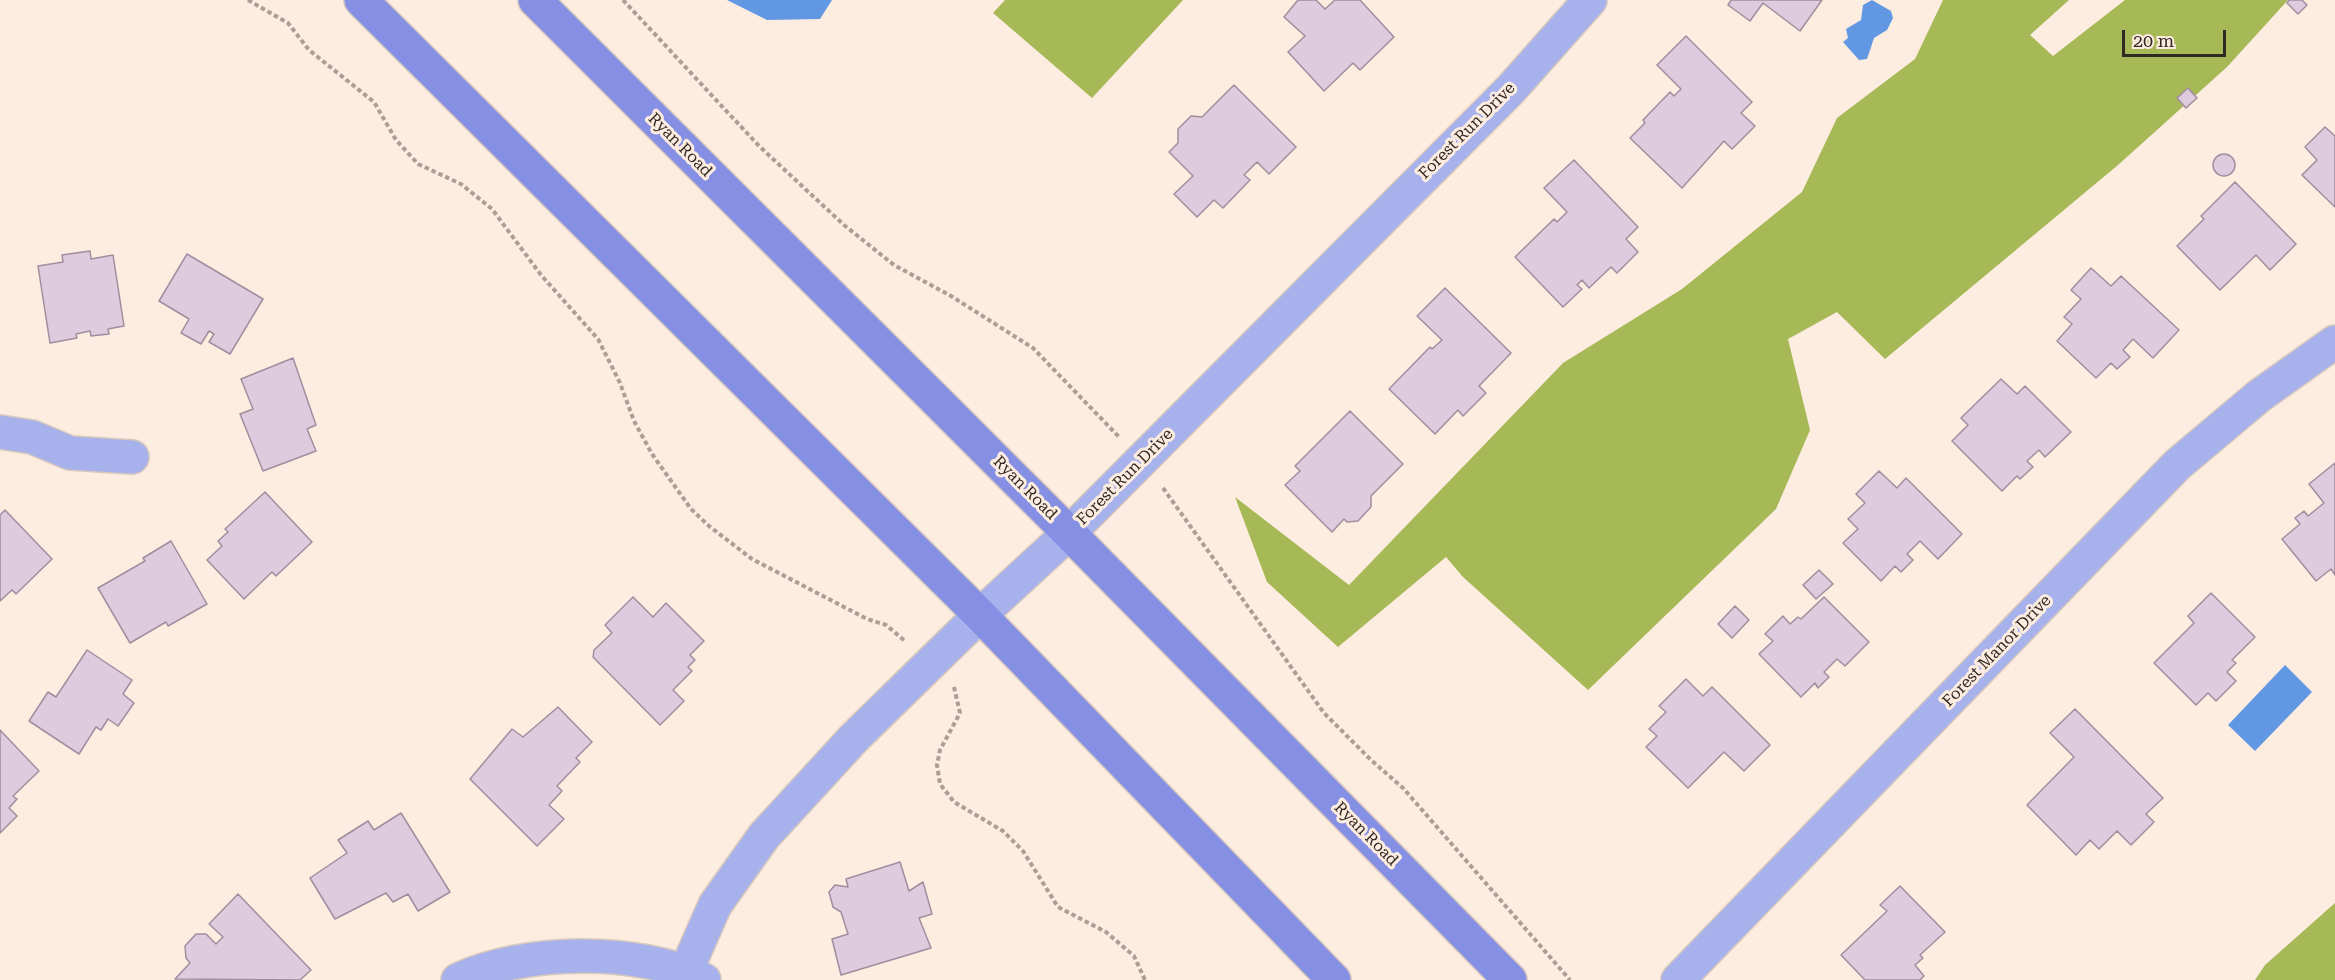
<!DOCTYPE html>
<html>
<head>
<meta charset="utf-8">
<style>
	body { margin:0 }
	#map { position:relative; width:2335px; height:980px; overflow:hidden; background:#fdece0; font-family:"Roboto Serif",serif }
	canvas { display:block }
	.scale { position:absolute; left:2122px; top:30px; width:104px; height:27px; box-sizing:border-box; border:3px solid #312923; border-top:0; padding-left:8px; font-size:18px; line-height:21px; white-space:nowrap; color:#312923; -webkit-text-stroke:4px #fdece0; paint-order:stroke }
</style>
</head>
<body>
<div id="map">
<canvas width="2335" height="980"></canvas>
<div class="scale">20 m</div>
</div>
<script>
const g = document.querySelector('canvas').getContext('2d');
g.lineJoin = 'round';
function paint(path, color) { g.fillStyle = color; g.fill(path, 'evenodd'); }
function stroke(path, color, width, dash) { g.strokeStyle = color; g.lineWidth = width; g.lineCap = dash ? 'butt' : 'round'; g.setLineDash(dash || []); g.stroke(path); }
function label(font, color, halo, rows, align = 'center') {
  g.font = font + ' "Roboto Serif",serif'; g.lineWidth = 6; g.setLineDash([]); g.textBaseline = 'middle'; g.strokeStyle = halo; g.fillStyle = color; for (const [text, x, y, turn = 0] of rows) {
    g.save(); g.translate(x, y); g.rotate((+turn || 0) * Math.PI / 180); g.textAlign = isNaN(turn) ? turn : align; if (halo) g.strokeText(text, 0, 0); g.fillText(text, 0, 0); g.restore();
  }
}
paint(new Path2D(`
	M1005 0H1183L1092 98 993 13Z
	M1943 0H2069L2030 35 2053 56 2125 0H2288L2227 67 2118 165 1885 359 1837 312 1788 339 1810 430 1776 509 1588 690 1463 577 1446 557 1338 647 1267 582 1235 497 1349 585 1563 363 1682 289 1802 192 1837 118 1915 59Z
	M2335 903V980H2255L2265 965Z`), '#a7b957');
paint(new Path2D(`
	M727 0H832L820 19 767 20Z
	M1872 0 1891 11 1893 18 1887 30 1874 38 1867 59 1859 60 1843 42 1848 38 1846 29 1861 20 1863 5Z
	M2285 665 2312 692 2255 751 2228 725Z`), '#6298e3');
const building = new Path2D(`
	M1298 0H1316L1325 9 1335 0H1360L1394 37 1360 70 1353 63 1324 91 1288 52 1305 36 1284 17Z
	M1731 0H1822L1800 31 1763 3 1750 21 1728 5Z
	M2289 0H2302L2307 5 2298 14 2287 3Z
	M1686 36 1752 102 1741 113 1755 126 1732 149 1724 141 1682 188 1630 138 1645 123 1643 120 1670 92 1674 96 1681 89 1657 65Z
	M1234 85 1296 147 1269 174 1257 162 1244 175 1250 180 1223 208 1214 200 1197 217 1174 194 1193 176 1169 152 1178 143V129L1191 116 1202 117Z
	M2188 88 2197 98 2186 108 2177 98Z
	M2325 127 2335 136V207L2302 175 2317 160 2305 147Z
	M2213 165a11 11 0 1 1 22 0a11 11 0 1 1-22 0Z
	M1574 160 1638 227 1626 239 1638 252 1617 273 1611 267 1589 288 1582 280 1577 285 1582 289 1563 307 1515 257 1554 219 1557 222 1567 212 1544 188Z
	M2235 182 2296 244 2270 270 2256 255 2220 290 2177 246 2204 219 2201 216Z
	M90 251 91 259 113 255 124 326 108 329 109 334 91 336 90 331 76 334 77 338 50 343 38 266 63 262 62 255Z
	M187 254 263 299 230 354 209 342 214 334 209 331 201 344 181 333 189 319 159 301Z
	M2091 268 2111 286 2121 276 2179 330 2153 358 2133 339 2123 350 2130 357 2117 369 2111 363 2096 378 2057 341 2072 324 2064 317 2081 299 2071 290Z
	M1445 288 1511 353 1479 386 1486 393 1463 416 1458 410 1435 434 1389 389 1430 347 1432 349 1442 340 1417 316Z
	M293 358 316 425 307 429 316 451 263 471 240 414 253 409 241 379Z
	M2001 379 2017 394 2025 386 2071 432 2045 457 2039 450 2027 461 2033 467 2020 479 2017 476 2002 491 1952 441 1968 425 1961 418Z
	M1350 411 1403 464 1371 496V507L1358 521 1347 522 1344 519 1332 532 1285 485 1300 471 1295 466Z
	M2335 463V575L2331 569 2316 581 2282 539 2300 524 2295 518 2304 511 2308 516 2324 503 2309 484Z
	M1879 471 1897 488 1906 478 1962 534 1938 559 1920 541 1907 554 1913 560 1901 572 1895 566 1881 581 1843 543 1858 529 1848 519 1865 503 1856 494Z
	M265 492 312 542 276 576 272 572 244 599 207 560 222 546 218 541 228 532 225 529Z
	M5 510 52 559 16 594 12 590 0 601V515Z
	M171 541 207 604 168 626 166 622 130 643 98 588 145 561 143 558Z
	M1819 570 1833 584 1816 599 1803 585Z
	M2211 593 2255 637 2232 660 2236 663 2227 672 2236 681 2216 701 2208 693 2196 705 2154 663 2194 623 2188 616Z
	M633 597 653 617 666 603 704 641 690 655 695 660 688 667 692 671 673 690 684 701 660 725 593 657 594 650 612 633 605 625Z
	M1824 597 1869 642 1845 666 1837 659 1824 672 1829 677 1818 688 1815 683 1801 697 1759 654 1773 641 1765 634 1783 616 1790 624 1798 617 1801 619Z
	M1735 606 1749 620 1732 638 1718 624Z
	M87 650 132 680 123 694 134 703 118 726 108 719 101 730 96 727 79 754 29 721 48 692 56 697Z
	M1686 679 1703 696 1712 687 1770 745 1744 771 1724 752 1688 788 1646 747 1657 736 1649 729 1666 712 1659 706Z
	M558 707 592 742 576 758 580 762 557 786 562 791 549 805 564 819 537 846 470 779 512 729 523 737Z
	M2075 709 2163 798 2146 814 2154 822 2131 845 2117 831 2099 849 2090 840 2076 855 2027 805 2074 757 2050 733Z
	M0 730 39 771 13 796 17 799 9 808 17 816 0 833Z
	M401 813 450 892 418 911 408 894 393 902 386 893 335 919 310 878 347 853 338 840 368 821 374 830Z
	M900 862 909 891 923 882 932 914 919 918 931 948 841 975 832 939 848 934 841 912 833 907 829 892 835 885 848 887 846 879Z
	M1900 886 1945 932 1920 955 1923 958 1915 965 1924 976 1920 980H1865L1841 955 1887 911 1880 905Z
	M238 894 311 970 300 980 175 979 190 963 186 958 185 946 196 934H206L216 944 223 937 209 924Z`);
paint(building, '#decbdd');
stroke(building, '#a08e9f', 1.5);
const minor = new Path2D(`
	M0 432 32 437 70 453 132 457
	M686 971 715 905 764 836 854 738 980 615 1069 533 1511 89 1590 0
	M458 980C524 949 638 947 704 980
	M1678 980 2177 465 2259 396 2335 342`);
const secondary = new Path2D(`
	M361 0 980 615 1334 980
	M535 0 1069 533 1510 980`);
stroke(minor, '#d8c9be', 36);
stroke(secondary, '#d8c9be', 36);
stroke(new Path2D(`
	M248 0 288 23 309 50 374 102 396 140 418 164 461 184 492 209 541 275 598 339 620 383 634 421 652 454 691 509 709 526 752 559 867 619 886 625 905 641
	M623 0 759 146 844 225 894 265 951 296 1033 348 1119 437
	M1163 488 1324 713 1371 760 1403 788 1570 980
	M954 687 960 713 940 750 937 765 940 784 954 802 1003 831 1023 851 1058 907 1106 932 1134 956 1145 980`), '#ac9e94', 4, [4.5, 3]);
stroke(minor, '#a7b1eb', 33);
stroke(secondary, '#8590e5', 33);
label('16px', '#312923', '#fdece0', [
	["Forest Run Drive",1467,131,-45],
	["Ryan Road",680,145,45],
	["Forest Run Drive",1125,477,-45],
	["Ryan Road",1025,488,45],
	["Forest Manor Drive",1997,651,-46],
	["Ryan Road",1366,834,45]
]);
</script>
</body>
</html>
